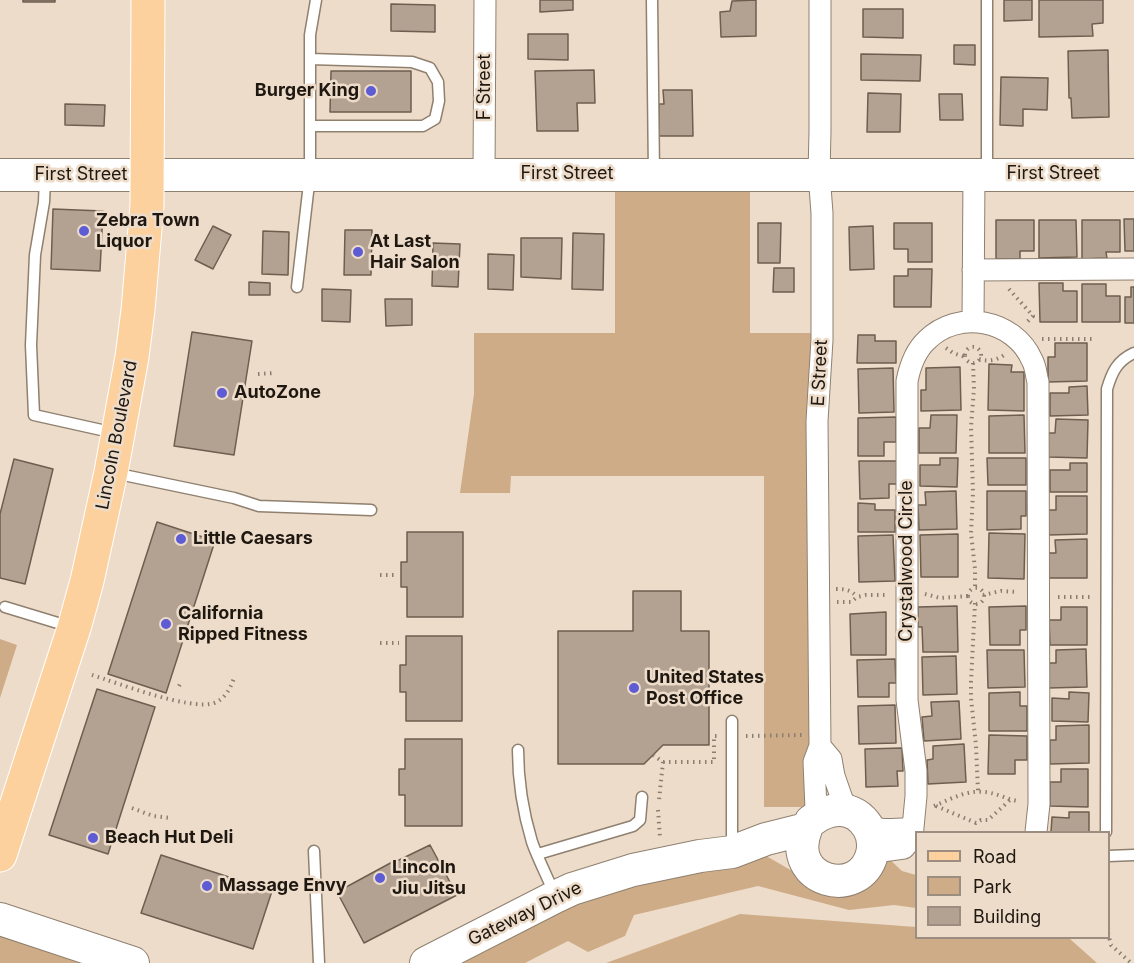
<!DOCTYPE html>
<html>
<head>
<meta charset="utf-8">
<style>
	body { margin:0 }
	#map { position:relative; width:1134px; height:963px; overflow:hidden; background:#eedcca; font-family:Inter,sans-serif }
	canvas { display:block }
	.legend { position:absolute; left:915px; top:831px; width:195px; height:108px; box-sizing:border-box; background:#eedcca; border:2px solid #9b8e80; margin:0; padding:8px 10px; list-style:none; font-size:18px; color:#1e1811 }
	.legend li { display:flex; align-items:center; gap:12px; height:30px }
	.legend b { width:30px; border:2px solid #9b8e80 }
</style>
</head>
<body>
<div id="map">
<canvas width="1134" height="963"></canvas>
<ul class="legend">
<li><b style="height:8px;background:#fdd19e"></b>Road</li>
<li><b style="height:16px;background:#ceac87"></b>Park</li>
<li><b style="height:16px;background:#b3a291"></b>Building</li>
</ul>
</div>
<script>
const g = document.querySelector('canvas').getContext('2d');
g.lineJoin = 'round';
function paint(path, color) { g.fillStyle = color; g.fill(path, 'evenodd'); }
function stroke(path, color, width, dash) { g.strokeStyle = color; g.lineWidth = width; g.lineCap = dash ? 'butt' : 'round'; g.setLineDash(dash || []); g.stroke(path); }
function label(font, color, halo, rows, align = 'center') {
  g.font = font + ' Inter,sans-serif'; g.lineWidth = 5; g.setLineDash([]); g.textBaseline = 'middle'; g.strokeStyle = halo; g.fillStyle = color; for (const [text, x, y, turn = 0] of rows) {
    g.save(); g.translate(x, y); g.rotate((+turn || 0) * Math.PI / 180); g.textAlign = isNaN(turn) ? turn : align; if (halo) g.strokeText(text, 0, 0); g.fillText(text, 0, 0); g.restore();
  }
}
paint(new Path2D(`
	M615 179H750V333H818L824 807H764V476H511L510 493H460L474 394V333H615Z
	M0 639 17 645 0 698Z
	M761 853 813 883 885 855 902 871 916 875V908L894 905 849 910 758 886 634 915 625 936 588 952 568 941 525 963H435L559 901Z
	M740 914 916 927V938H1051L1070 939 1097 963H606Z
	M0 928 111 963H0Z`), '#ceac87');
const building = new Path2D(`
	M23 0H55V2H23Z
	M540 0H573V10L540 12Z
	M756 0V36L721 37 720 12 730 11 732 1Z
	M1004 0H1032V20L1004 21Z
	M1039 0H1103V23L1092 24 1093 36 1039 37Z
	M391 4 435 5V32L391 31Z
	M863 9H903V38L863 37Z
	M528 34H568V60L528 59Z
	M954 45H975V65L954 64Z
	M1108 50 1109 117 1072 118 1071 98H1069L1068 51Z
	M861 54 921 55 920 81 861 80Z
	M594 70 595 103H577L578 131H537L535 71Z
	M331 71H411V112H330Z
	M1001 77 1048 78 1047 110 1023 109V126L1000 125Z
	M663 90H692L693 136H659V104H664Z
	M868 93 901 94 900 132H867Z
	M939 94H962L963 120H940Z
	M65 104 105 105 104 126 65 125Z
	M53 209 103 211 100 271 51 269Z
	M1124 219H1134V251H1125Z
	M996 220H1034V251H1020V259H996Z
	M1039 220H1076L1077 257 1039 258Z
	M1082 220H1120V252H1106L1107 258 1082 259Z
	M758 223H781L780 263H758Z
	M894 223H932V262H908V249H894Z
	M213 226 231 235 213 269 195 260Z
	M873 226 874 269 850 270 849 227Z
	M345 230H372L371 275H344Z
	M263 231 289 232 288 275 262 274Z
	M573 233 604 234 603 290 572 289Z
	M521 238H562L561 279 521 277Z
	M433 243 460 244 458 287 432 286Z
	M488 254 514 255 513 290 488 289Z
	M774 268H794V292H773Z
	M908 269H932L931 307H894V276H908Z
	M249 282 270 283V295H249Z
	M1039 283H1063V291H1077V322H1040Z
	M1082 284H1106V296H1120V322H1082Z
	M1131 287H1134V323H1125V297H1131Z
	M322 289 351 290 350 322 322 321Z
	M385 299H412V325L386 326Z
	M192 332 252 341 234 455 174 446Z
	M858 335H875V341H896V363H857Z
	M1055 343H1087V381L1048 382V357H1055Z
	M989 364 1012 365 1011 372H1024V411L988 410Z
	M960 367 961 410 921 411V390H926V368Z
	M893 368 894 412 859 413 858 369Z
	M1087 386 1088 415 1050 416V393H1069V387Z
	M931 415H957L956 453H919V428H930Z
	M1024 415 1025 453H989V416Z
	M896 417V442H884V456H858V418Z
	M1056 419 1088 420 1087 458 1048 457V433H1055Z
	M940 458H958L957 487 920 486V465H940Z
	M987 458H1026V485H988Z
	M14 459 53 469 25 584 0 578V514Z
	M859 461H897V484H889V498L860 499Z
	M1070 463H1087V492H1050V470H1070Z
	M956 491 957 529 919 530 918 505H926L925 492Z
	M987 491H1026V516H1021V529L987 530Z
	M1056 496H1087V534L1048 535V510H1056Z
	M858 503 875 504V510H895V532H858Z
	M157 522 215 541 166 693 108 674Z
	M407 532H463V617H407V587H401V562H407Z
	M989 533 1025 534 1024 579 988 578Z
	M958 534V577H921L920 535Z
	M893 535 895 581 859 582 858 536Z
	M1087 539V578H1049L1048 553H1056L1055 540Z
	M633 591H681V631H709V745H663L644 764H558V631H633Z
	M957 606 958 652H923L922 627H918V607Z
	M1026 606V630H1020V645H990L989 607Z
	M1061 607H1087V645H1050L1049 620H1061Z
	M886 612V655H851L850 614Z
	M406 636H462V721H406V692H400V665H406Z
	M1086 649 1087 687 1048 688V663H1056V650Z
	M987 650H1024L1025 687 988 688Z
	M956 656 957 694 923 695 922 657Z
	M895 659 896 683H889V697H858L857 660Z
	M97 689 155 707 108 854 49 835Z
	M1020 692V706H1027V731H989V693Z
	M1069 692 1089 693 1088 722 1052 721V698L1069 699Z
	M959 701 961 739 924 741 922 717 932 716 931 702Z
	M895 705 896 743 859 744 858 706Z
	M1089 725V763L1050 764V740H1056V726Z
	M989 735 1027 736V760H1015V774H988Z
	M405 739H462V826H405V795H399V769H405Z
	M964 744 966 782 928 784 927 760 933 759V746Z
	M902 748 903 771H897L898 786 866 787 865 749Z
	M1061 769H1088V807L1050 806V782H1061Z
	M1069 812H1089V832H1051L1052 817 1069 818Z
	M430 845 457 895 364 943 337 892 396 860 397 861Z
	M161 855 272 891 253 949 141 913Z`);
paint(building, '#b3a291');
stroke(building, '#6d5e4f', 1.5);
const lane = new Path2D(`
	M652 0 654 174
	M987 0V173
	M310 59 412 62 430 68 438 82 439 101 435 119 423 126H310
	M45 178 44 202 35 255 31 345 34 415 115 433
	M297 287 310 175V35L316 0
	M114 473 234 498 259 506 371 510
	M5 607 71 627
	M732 721V849
	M518 750C518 781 523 812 532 842 538 859 547 876 554 893
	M1106 832 1107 389C1112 372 1117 361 1134 353
	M314 851 319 963
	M538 854 633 826 640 820 642 797
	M1108 856 1134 855`);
const street = new Path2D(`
	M484 174 485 0
	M973 270 1134 269
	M973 321 974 174
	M820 746 831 759 834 776 842 799 850 812
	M808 826 816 809 814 762 820 746 817 421 822 340V213L819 174 820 131V0
	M867 826C878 830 891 830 903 829L912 838 916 840
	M872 856 882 851 904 848 912 838 916 796V771L907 700V381C910 366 915 351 927 340 958 309 1014 319 1032 360 1036 367 1036 375 1038 382L1039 804 1036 832`);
const secondary = new Path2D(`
	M0 175H1134
	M806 829C785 882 860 901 872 854 874 845 873 835 868 827 854 805 830 806 811 821
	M0 919 133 963
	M426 963 555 897 572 889 633 870 700 856 732 852 766 839 806 829`);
const primary = new Path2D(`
	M0 855 74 628 87 581 111 472 132 357 138 310 147 205 148 0`);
stroke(lane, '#8f806f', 13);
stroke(street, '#8f806f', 23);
stroke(secondary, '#8f806f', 34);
stroke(primary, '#fff', 35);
stroke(new Path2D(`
	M1009 289 1033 316 1026 323
	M1042 339H1092
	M965 355a8 8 0 1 1 16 0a8 8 0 1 1-16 0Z
	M946 348 953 353 965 357
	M979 359C988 362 997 360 1004 355
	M973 363 974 389 971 427 973 492 971 533 975 569V588
	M258 374 274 373
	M380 575H396
	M968 596a8 8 0 1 1 16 0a8 8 0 1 1-16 0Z
	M836 589C846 589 851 590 857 597
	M925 594 940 598 968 596
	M983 595 1001 591 1018 592
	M1058 597H1092
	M837 602H851L857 597 866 595H887
	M975 603 971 682V698L976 746 978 791
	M380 643H399
	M92 675C118 683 190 711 214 703 225 699 230 689 234 678
	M179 686 181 682
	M746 736 802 735
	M653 755 663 762 659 800
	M663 762H714V736H718
	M934 806C953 798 970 788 991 793 1000 795 1009 800 1019 801
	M936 806 976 823 981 820H988L1010 800
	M132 808 153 816 171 818
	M658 810 660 838
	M1108 933 1111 945 1131 963`), '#8a7e71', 4, [1.5, 4.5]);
stroke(lane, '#fff', 10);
stroke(street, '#fff', 21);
stroke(secondary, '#fff', 32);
stroke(primary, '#fdd19e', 33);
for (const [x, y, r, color] of [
	[371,91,6,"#5d5cd4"],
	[84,231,6,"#5d5cd4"],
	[358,252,6,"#5d5cd4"],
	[222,393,6,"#5d5cd4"],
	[181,539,6,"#5d5cd4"],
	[166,624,6,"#5d5cd4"],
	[634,688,6,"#5d5cd4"],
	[93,838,6,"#5d5cd4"],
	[380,878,6,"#5d5cd4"],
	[207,886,6,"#5d5cd4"]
]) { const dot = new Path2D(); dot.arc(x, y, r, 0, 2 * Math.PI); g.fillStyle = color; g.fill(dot); stroke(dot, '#eedcca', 2); }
label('18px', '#1e1811', '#eedcca', [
	["F Street",485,87,-90],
	["First Street",567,174],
	["First Street",1053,174],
	["First Street",81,175],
	["E Street",820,373,-87],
	["Lincoln Boulevard",117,435,-79],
	["Crystalwood Circle",907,561,-90],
	["Gateway Drive",525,914,-26]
]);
label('bold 18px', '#1e1811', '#eedcca', [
	["Burger King",359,91,"right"],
	["Zebra Town",96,221],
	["Liquor",96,242],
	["At Last",370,242],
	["Hair Salon",370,263],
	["AutoZone",234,393],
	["Little Caesars",193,539],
	["California",178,614],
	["Ripped Fitness",178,635],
	["United States",646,678],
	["Post Office",646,699],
	["Beach Hut Deli",105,838],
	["Lincoln",392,868],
	["Jiu Jitsu",392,889],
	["Massage Envy",219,886]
], 'left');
</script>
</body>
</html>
